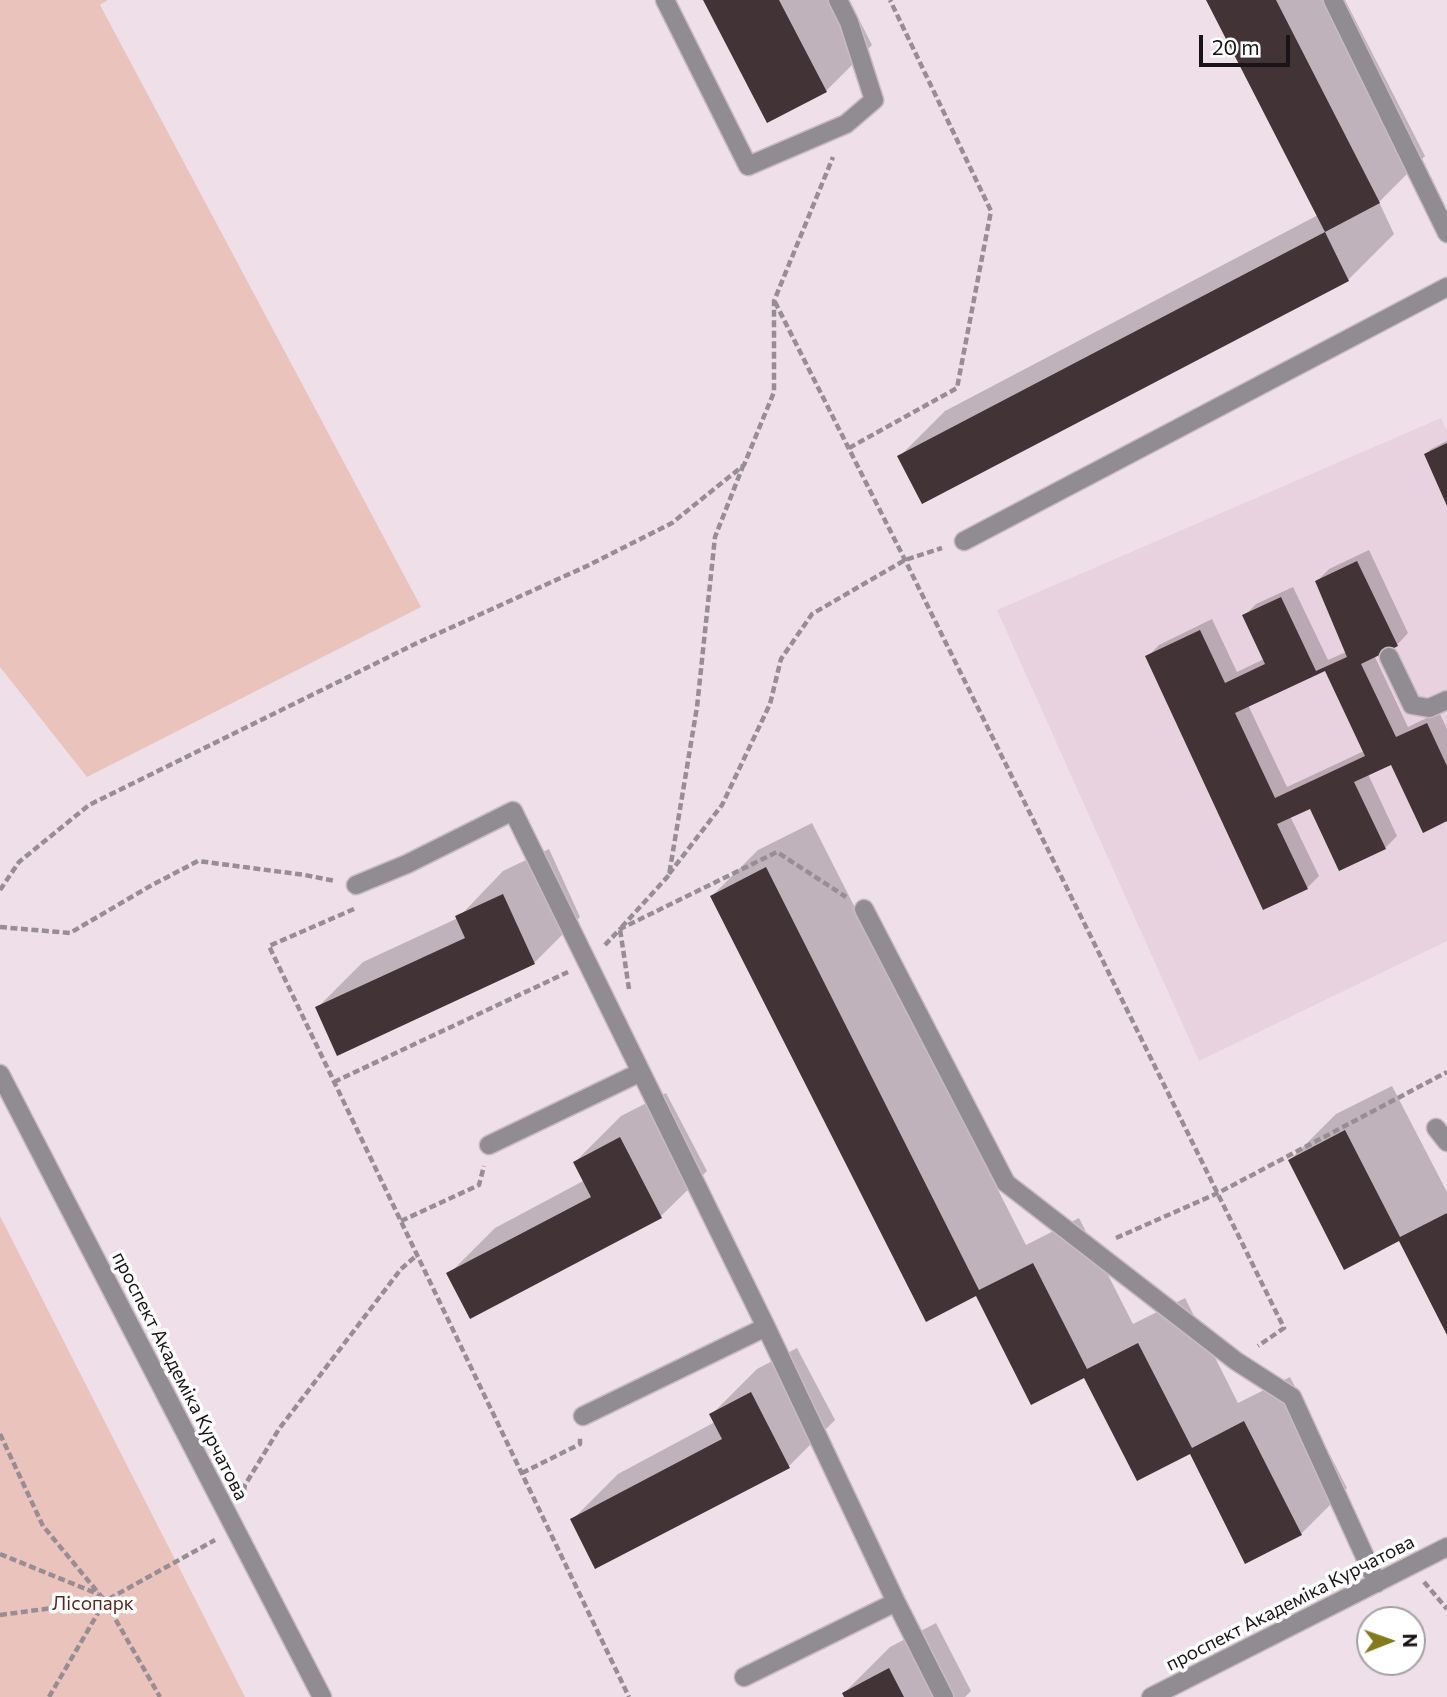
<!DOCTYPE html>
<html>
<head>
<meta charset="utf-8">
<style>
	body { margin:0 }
	#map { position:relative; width:1447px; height:1697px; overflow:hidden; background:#efdfe9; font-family:Commissioner,sans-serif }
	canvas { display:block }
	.north { position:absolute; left:1356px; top:1606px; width:70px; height:70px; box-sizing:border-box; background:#fff; border:2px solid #a3a1a2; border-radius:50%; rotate:89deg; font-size:19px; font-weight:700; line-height:28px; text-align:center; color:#191417 }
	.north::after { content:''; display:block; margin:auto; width:24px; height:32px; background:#85791e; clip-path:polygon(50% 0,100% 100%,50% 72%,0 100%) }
	.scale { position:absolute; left:1199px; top:35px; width:91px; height:32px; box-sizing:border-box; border:4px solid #191417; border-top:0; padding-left:9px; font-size:21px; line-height:24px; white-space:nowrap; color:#191417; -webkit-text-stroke:5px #fff; paint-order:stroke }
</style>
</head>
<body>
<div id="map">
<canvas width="1447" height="1697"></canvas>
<div class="north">N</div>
<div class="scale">20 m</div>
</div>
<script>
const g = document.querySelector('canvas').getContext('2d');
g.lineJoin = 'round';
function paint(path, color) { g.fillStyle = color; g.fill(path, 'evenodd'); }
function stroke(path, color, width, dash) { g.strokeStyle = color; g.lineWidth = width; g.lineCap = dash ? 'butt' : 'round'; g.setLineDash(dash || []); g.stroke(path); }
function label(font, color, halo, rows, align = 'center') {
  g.font = font + ' Commissioner,sans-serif'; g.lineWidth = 7; g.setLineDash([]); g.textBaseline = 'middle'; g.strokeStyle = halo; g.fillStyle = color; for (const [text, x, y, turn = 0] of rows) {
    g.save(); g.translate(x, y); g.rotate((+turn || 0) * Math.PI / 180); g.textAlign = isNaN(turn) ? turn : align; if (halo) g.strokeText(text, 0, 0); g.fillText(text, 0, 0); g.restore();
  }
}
paint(new Path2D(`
	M1441 418 1447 431V941L1199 1061 997 610Z`), '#e9d2e0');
paint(new Path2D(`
	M0 0H108L100 5 421 607 87 777 0 667Z
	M0 1216 245 1697H0Z`), '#eac3bc');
paint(new Path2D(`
	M705 0H849L872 45 826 91Z
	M1208 0H1345L1425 156 1379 202 1394 234 1348 280 899 457 945 411 1318 215Z
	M1447 441V501L1426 454 1431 449Z
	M1369 550 1408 633 1397 645 1374 655 1408 727 1439 712 1447 729V819L1392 763 1368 774 1397 836 1385 848 1311 807 1290 816 1319 876 1307 888 1147 657 1159 645 1212 619 1237 672 1264 659 1244 616 1256 604 1293 587 1328 660 1346 652 1317 581 1329 569ZM1325 668 1364 751 1287 787 1248 705Z
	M812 823 1026 1245 1079 1218 1133 1324 1185 1298 1238 1403 1290 1377 1347 1488 1301 1534 977 1294 712 896 758 850Z
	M549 849 580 917 534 963 317 1008 363 962 458 918 503 871Z
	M1392 1086 1447 1192V1331L1400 1239 1290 1160 1336 1114Z
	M666 1093 707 1171 661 1216 449 1274 495 1228 585 1180 575 1162 621 1116Z
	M797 1348 835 1420 789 1466 596 1567 572 1520 618 1474 715 1422 711 1415 757 1369Z
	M936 1623 971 1691 965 1697H846L844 1693 890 1647Z`), '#0003');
paint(new Path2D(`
	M703 0H779L827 92 767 123Z
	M1206 0H1276L1380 203 1325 232Z
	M1325 232 1349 281 922 504 897 456Z
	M1447 443V506L1424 454Z
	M1357 561 1398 646 1361 664 1396 737 1427 723 1447 766V821L1423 833 1391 765 1354 782 1386 849 1339 871 1310 809 1277 824 1308 889 1263 910 1145 656 1200 630 1225 683 1265 664 1242 615 1281 597 1316 671 1347 657 1315 581ZM1325 671 1365 756 1275 798 1235 713Z
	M766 867 979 1290 1033 1263 1087 1369 1138 1343 1192 1448 1244 1421 1302 1535 1245 1564 1190 1454 1137 1481 1084 1378 1031 1405 976 1296 926 1322 710 896Z
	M503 894 535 964 337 1056 315 1007 465 938 455 916Z
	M1345 1130 1400 1237 1447 1213V1335L1399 1241 1344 1270 1288 1160Z
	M620 1137 662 1218 470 1319 446 1273 591 1197 573 1162Z
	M751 1392 790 1468 595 1569 570 1519 722 1439 709 1414Z
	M889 1668 904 1697H844L842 1693Z`), '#423336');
const minor = new Path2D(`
	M665 0 748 166 846 124 874 100 849 22 838 0
	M1333 0 1447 233
	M964 541 1447 287
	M1389 657 1412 705 1429 708 1447 700
	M356 885 407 864 513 811 766 1327 896 1602 944 1697
	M864 909 1006 1183 1236 1361 1292 1397 1377 1583
	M0 1074 322 1697
	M1436 1128 1447 1142
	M489 1145 641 1072
	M583 1416 766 1327
	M744 1677 896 1602
	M1151 1697 1447 1547`);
stroke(minor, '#c8bac3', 21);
stroke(new Path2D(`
	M775 302 905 560 1284 1328 1258 1346
	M849 448 957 388 991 211 890 0
	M669 874 722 805 770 704 781 659 812 614 905 560 942 548
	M0 890 19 862 89 805 417 643 587 566 672 523 744 465 774 392V301L833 157
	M354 909 269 946 629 1697
	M0 927 70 933 152 885 198 861 305 875 335 881
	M605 945 620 929 777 852 846 897
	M629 989 620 929 669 875 697 707 715 537 743 466
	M334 1082 568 972
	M401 1221 479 1185 484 1166
	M1116 1238 1218 1193 1447 1072
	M0 1434 43 1526 105 1601 160 1697
	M522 1473 580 1444V1438
	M244 1491 245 1485 279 1429 401 1269 417 1255
	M0 1554 98 1594
	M1424 1582 1447 1609
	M0 1615 104 1601
	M49 1697 105 1601 215 1540`), '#998d94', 4.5, [7, 3.5]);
stroke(minor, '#918c92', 18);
label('19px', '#191417', '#fff', [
	["проспект Академіка Курчатова",180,1376,63],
	["проспект Академіка Курчатова",1290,1603,-27]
]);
label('19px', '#5c2720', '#fff', [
	["Лісопарк",93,1604]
]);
</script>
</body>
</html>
